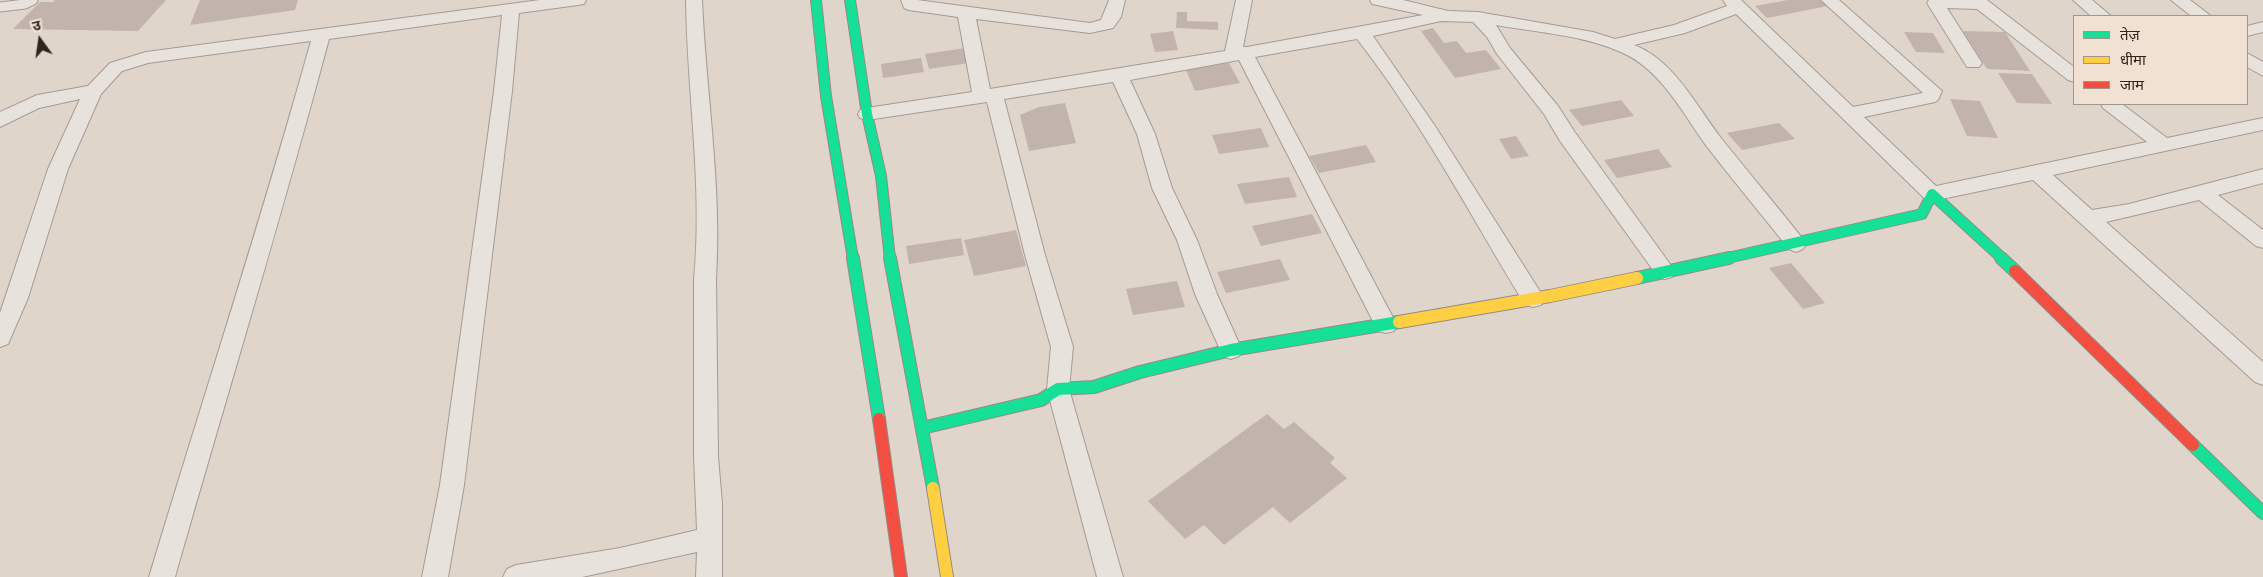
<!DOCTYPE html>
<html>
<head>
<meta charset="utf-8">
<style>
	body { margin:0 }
	#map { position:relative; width:2263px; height:577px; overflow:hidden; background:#dfd5cb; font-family:"PT Serif","Noto Sans Devanagari",serif }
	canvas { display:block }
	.legend { position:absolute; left:2073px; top:15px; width:175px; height:90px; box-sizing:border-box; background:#f0e1d2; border:1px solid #a4958a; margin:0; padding:6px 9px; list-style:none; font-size:15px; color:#31241e }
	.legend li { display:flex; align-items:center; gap:10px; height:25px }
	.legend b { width:25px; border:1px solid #a4958a }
	.north { position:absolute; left:15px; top:15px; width:50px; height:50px; -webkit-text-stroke:4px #f0e1d2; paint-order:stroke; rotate:346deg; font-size:14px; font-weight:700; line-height:20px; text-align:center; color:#31241e }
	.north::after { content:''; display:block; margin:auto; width:18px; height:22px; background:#31241e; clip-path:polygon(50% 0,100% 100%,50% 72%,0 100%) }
</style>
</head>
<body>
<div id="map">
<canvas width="2263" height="577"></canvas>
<ul class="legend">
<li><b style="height:6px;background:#16e098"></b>तेज़</li>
<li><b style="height:6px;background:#ffcf43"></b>धीमा</li>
<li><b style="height:6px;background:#f24e42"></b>जाम</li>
</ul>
<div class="north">उ</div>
</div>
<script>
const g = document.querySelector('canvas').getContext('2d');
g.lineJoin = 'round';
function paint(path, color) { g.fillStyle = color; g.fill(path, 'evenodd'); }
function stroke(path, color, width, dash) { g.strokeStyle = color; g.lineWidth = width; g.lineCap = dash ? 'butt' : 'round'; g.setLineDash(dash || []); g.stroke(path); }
paint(new Path2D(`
	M55 0H166L138 31 13 29 40 2H53Z
	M200 0H298L295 10 190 25Z
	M1788 0H1821L1828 6 1767 18 1755 6Z
	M1177 12H1187V21L1218 22V30L1176 28Z
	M1433 28 1444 43 1457 41 1466 53 1486 50 1501 69 1455 78 1421 31Z
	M1173 31 1178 50 1155 52 1150 34Z
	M1963 31 2005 32 2030 71 1987 69Z
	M1904 32 1933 33 1945 53 1916 52Z
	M965 48 969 63 929 69 925 54Z
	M921 58 924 72 883 78 881 64Z
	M1229 63 1240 83 1195 91 1186 70Z
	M1998 73 2032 74 2052 104 2017 103Z
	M1950 99 1980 101 1998 138 1967 136Z
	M1621 100 1634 116 1582 126 1569 110Z
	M1065 103 1076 143 1029 151 1020 115 1039 107Z
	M1779 123 1795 139 1742 150 1727 133Z
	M1261 128 1269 147 1219 154 1212 135Z
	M1516 136 1529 156 1511 159 1499 139Z
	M1366 145 1376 162 1319 173 1309 156Z
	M1658 149 1672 167 1617 178 1604 160Z
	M1289 177 1297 197 1245 204 1237 184Z
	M1312 214 1322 233 1261 246 1252 226Z
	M1016 230 1026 266 974 276 964 240Z
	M961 238 964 255 909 264 906 246Z
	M1280 259 1290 280 1226 293 1217 272Z
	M1791 263 1825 303 1803 309 1769 268Z
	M1177 281 1185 307 1133 315 1126 289Z
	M1267 414 1284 429 1294 422 1335 458 1330 463 1347 478 1290 523 1273 507 1224 545 1204 525 1185 539 1148 501Z`), '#c2b4ad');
const lane = new Path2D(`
	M0 7 25 4 33 0`);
const street = new Path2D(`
	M540 0H586L584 4 578 5 519 13 512 91 464 485 448 577H422L440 485 494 91 502 15 329 39C281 219 226 398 175 577H149C203 398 261 221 311 41L148 63 122 71 101 94 68 169 28 298 8 344 0 347V313L48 169 80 99 39 108 0 127V112L37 95 88 86 110 63 146 52Z
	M686 0H702C706 93 722 186 716 279L718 457 722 503V577H696L697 552 582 577H503L507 569 516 565 620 548 697 530 694 457V279C703 186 687 93 686 0Z
	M901 0H917L1090 23 1101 20 1109 0H1125L1121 17 1113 28 1090 33 976 19 990 89 1225 51 1236 0H1252L1243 47H1247L1423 15 1372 4 1370 0H1403L1448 11 1478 12 1593 32 1615 39 1674 25 1727 6 1723 0H1741L1853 107 1923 93 1821 0H1839L1942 91 1938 100 1935 102 1864 117 1936 186 2147 142 2103 108 2101 104H2122L2167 138 2263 118V130L2053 175 2092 210 2129 204 2263 169V183L2218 195 2263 230V248L2256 246 2199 200 2106 222 2263 362V385L2255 382 2033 180 1932 201 1925 199 1736 14 1685 33 1634 45C1674 60 1697 107 1721 138 1748 172 1776 205 1803 239L1806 244 1803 249 1796 252 1789 249C1762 215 1734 182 1708 148 1685 117 1664 75 1629 56 1589 35 1539 33 1496 25L1510 48 1558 106 1574 131 1675 271 1672 277 1665 279 1658 277 1560 141 1544 114 1497 54 1487 37 1473 22 1441 21 1373 36 1435 126 1541 293 1544 299 1541 305 1533 307 1525 305C1471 216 1421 121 1357 39L1255 57 1397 325 1394 331 1386 333 1378 331 1239 60 1130 80 1155 134 1172 188 1197 240 1217 294 1242 350 1239 356 1231 359 1223 356 1195 294 1177 240 1152 188 1137 134 1113 82 1004 99 1045 255 1073 347 1069 389 1123 577H1097L1047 389 1051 347 1025 255 987 102 867 120 860 118 858 114 860 110 867 108 972 92 958 17 909 10 904 8Z
	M1929 0H1987L2074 67V82L2068 80 1977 9 1947 8 1982 63 1979 67H1967L1927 3Z
	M2073 0H2092L2111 16H2091Z
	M2171 0H2190L2211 16H2191Z
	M2263 22V32L2247 36V26Z
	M2247 53 2263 62V76L2247 67Z`);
const fastFar1 = new Path2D(`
	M816 0 826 96 853 259
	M850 0 867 114 881 176 890 259
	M1723 259 1922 214 1932 194 2003 259`);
const fast = new Path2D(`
	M853 258 879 419
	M890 258 933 488
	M2001 258 2015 271
	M1637 278 1729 258
	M922 428 1041 400 1058 389 1094 387 1140 372 1231 350 1399 322
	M2193 445 2263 513`);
const slow = new Path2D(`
	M1399 322 1550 296 1637 278
	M933 488 947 577`);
const jam = new Path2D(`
	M2015 271 2193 445
	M879 419 901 577`);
stroke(lane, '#a49b94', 11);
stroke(street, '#a49b94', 2);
stroke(fastFar1, '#948b85', 12);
stroke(fast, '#948b85', 14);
stroke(slow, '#948b85', 14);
stroke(jam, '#948b85', 14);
stroke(lane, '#e8e2dc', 9);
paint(street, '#e8e2dc');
stroke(fastFar1, '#16e098', 10);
stroke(fast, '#16e098', 12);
stroke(slow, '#ffcf43', 12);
stroke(jam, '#f24e42', 12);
</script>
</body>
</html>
